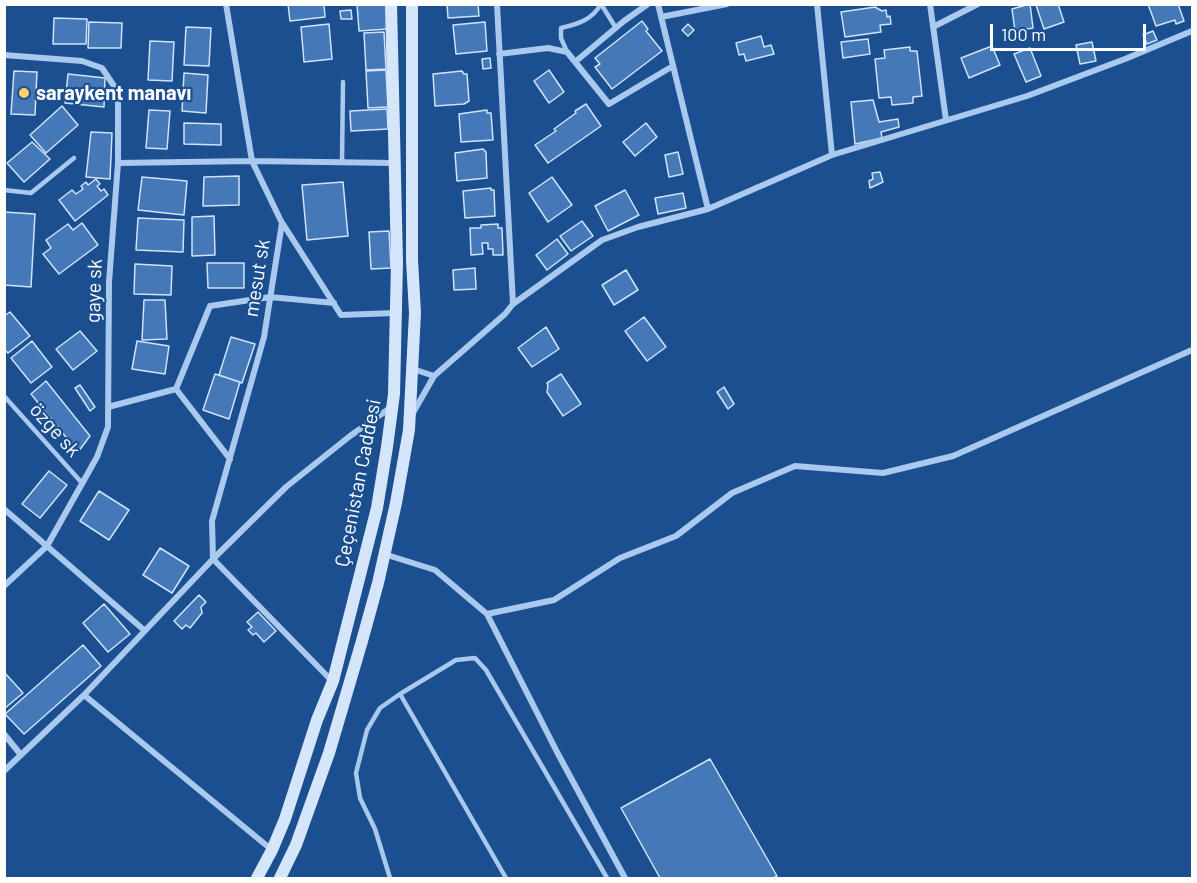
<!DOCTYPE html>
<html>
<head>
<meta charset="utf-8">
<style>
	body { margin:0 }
	#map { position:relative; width:1197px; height:883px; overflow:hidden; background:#1b4f8f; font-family:Barlow,sans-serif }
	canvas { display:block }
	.frame { position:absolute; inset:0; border:6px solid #fff; pointer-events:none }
	.scale { position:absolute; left:990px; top:24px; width:156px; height:27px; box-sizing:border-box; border:3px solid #fff; border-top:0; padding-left:8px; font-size:18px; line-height:21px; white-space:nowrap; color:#fff; -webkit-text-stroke:4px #1b4f8f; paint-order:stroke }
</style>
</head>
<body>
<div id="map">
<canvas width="1197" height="883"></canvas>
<div class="frame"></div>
<div class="scale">100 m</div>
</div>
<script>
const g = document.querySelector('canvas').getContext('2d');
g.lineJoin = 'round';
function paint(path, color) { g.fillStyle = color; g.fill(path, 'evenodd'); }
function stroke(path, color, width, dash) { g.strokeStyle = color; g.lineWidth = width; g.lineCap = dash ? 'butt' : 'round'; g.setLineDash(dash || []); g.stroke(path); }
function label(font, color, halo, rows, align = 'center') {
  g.font = font + ' Barlow,sans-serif'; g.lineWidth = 4.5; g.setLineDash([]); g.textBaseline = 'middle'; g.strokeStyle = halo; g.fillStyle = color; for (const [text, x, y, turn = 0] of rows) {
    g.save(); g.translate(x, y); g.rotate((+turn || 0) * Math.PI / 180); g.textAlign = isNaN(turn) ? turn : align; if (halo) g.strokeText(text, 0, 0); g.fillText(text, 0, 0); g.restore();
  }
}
const building = new Path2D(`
	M288 4H324L325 17 290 21Z
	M357 4H386L388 29 359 31Z
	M447 4H478L479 16 448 18Z
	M1030 4 1033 28 1015 31 1012 9Z
	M1058 4 1064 22 1044 29 1036 5Z
	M1148 4H1178L1184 21 1176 24 1175 20 1156 26Z
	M875 7 882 11 886 10 887 17 890 16 891 24 880 25 881 32 845 37 841 12Z
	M351 10 352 19H341L340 11Z
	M54 18 87 19 86 44H53Z
	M642 21 648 29 646 31 662 51 612 89 595 67 600 64 595 58Z
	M89 22 122 23 121 48H88Z
	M485 22 487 51 456 54 453 25Z
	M329 24 332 59 304 62 301 27Z
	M688 24 694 30 688 36 682 30Z
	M186 27 211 28 209 66 184 65Z
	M1153 31 1157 40 1147 44 1143 35Z
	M384 32 386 69 366 70 364 33Z
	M761 36 764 47 771 45 774 54 746 61 744 54 739 55 736 43Z
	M868 39 870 54 843 58 841 42Z
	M150 41 174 42 172 81 148 80Z
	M1092 42 1096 61 1080 64 1076 45Z
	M992 46 1000 65 969 78 961 58Z
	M910 47V51H917L922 96 913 97V103L892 105 891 97 879 98 875 59 885 58 884 50Z
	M1030 48 1041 76 1026 82 1014 54Z
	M490 58 491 68 483 69 482 59Z
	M386 70 388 107 368 108 366 71Z
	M549 70 564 92 549 103 534 81Z
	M14 71 37 72 35 115 11 114Z
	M462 71 464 74H467L469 101 464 104 435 106 433 74Z
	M184 73 208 75 206 113 182 111Z
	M68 74 105 78 104 107 65 103Z
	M873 100 879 122 898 119 899 127 881 132 882 138 855 144 851 102Z
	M586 104 601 126 548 163 535 145 556 131 554 129 576 113 575 111Z
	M62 106 78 125 46 153 30 135Z
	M387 109 388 129 351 131 350 111Z
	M149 110 170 111 167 149 146 148Z
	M487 110V113H491L493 140 461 142 459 114Z
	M184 123 221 124V145L184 144Z
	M646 123 657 137 635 156 623 142Z
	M91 132 112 133 110 179 86 177Z
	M32 142 50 159 24 182 7 163Z
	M483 149 486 152 487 178 457 181 455 153Z
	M678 152 683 174 669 177 665 155Z
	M880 172 883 182 870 188 869 181 873 179 872 173Z
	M239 176V205L203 206 204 177Z
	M142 177 187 181 184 215 138 210Z
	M552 177 572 205 548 222 529 193Z
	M96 179 100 184 97 186 101 191 104 189 108 195 75 221 59 200 72 190 76 194 83 189 81 186 86 182 88 185Z
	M343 182 348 236 307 240 302 185Z
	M491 188V190H494L495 216 465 218 463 191Z
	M625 190 639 215 608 231 595 206Z
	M683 193 686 208 658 214 655 198Z
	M4 212 35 214 31 287 4 285Z
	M214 216 215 255 192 256V217Z
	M138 218 184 220 183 252 136 250Z
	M582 221 593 236 571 251 560 236Z
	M82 223 98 245 59 274 43 254 51 248 46 240 68 224 73 230Z
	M498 224V228H502L503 255H493V249H488V243H482L483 254 471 255 470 228H481V225Z
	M389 231 391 268 371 269 369 232Z
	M557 239 568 254 547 270 536 255Z
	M207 263H244V288H208Z
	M135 264 172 266 171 295 134 294Z
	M475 268 476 289 454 290 453 270Z
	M626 270 638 290 614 305 602 285Z
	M144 300H165L167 339 142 340Z
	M10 312 30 336 8 353 4 349V316Z
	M644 317 666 347 647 361 625 331Z
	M546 327 559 349 532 367 518 348Z
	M80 331 97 351 73 370 56 349Z
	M231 337 255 344 242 383 219 375Z
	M32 341 52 367 31 383 11 358Z
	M137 341 169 346 165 374 132 369Z
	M215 374 240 382 229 419 203 410Z
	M561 374 581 404 563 416 547 392 548 386 547 383Z
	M46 381 90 436 78 452 31 394Z
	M80 385 95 407 90 411 75 388Z
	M724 387 734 404 728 409 717 392Z
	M49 471 67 485 40 518 22 504Z
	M99 491 129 510 109 540 80 521Z
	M160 548 189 566 172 593 143 575Z
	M199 595 206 602 201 607 202 613 190 628 186 625 182 629 174 621Z
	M104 604 130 634 108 652 83 623Z
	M258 612 276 631 264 642 256 633 253 635 248 630 252 627 247 622Z
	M83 645 101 666 24 734 5 714Z
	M4 672 23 693 4 709Z
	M710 759 777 876 773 878H660L621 808Z`);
paint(building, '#4478b7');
stroke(building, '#cfe3fa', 1.5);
stroke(new Path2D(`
	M601 4 616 28
	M567 52 561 38V28C578 24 592 20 601 4
	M342 162 343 82
	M4 190 31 193 74 158
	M4 396 82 483
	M400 694 506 878
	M390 878 375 829 360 798 356 773 367 730 380 708 400 694 456 660 475 658 486 670 607 878`), '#a9c9ee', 4.5);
stroke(new Path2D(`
	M497 4 513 304
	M658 4 708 209
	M817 4 832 155
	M930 4 946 120
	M661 17 727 4
	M933 27 978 4
	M499 54 548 48 567 52 609 104 673 66
	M4 55 82 61 102 68 118 92V163L109 282 108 427 97 457 47 546 4 586
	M575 62 624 21 648 4
	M118 163 252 161 394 163
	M283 224 341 315 395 313
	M413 369 434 376
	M176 389 230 459
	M108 407 176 389 210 306 270 297 334 303
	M413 413 434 376 505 314 513 304 602 240 638 227 708 209 832 155 1027 96 1125 59 1192 31
	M4 509 144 630
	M384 554 435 570 487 614 557 752 625 878
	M213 559 212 521 264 337 282 223 252 161 226 4
	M213 559 332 681
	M487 614 554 600 620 558 676 536 732 493 795 466 883 473 953 456 1192 350
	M84 695 272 850
	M4 734 21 755
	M4 771 84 695 213 559 286 487 350 436 390 408`), '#a9c9ee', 6);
stroke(new Path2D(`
	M257 878 272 850 285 819 317 720 333 681 377 508 387 447 394 394 397 262 391 4
	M280 878 296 845 329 753 362 641 378 583 396 503 409 430 415 313 412 260V4`), '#d6e6fa', 12);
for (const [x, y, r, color] of [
	[24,93,6,"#ffd166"]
]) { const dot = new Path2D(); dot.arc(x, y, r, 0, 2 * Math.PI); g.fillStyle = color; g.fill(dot); stroke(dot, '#1b4f8f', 2); }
label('bold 20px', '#fff', '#1b4f8f', [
	["saraykent manavı",36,93]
], 'left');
label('20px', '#fff', '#1b4f8f', [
	["mesut sk",257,278,-81],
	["gaye sk",94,291,-88],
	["özge sk",55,430,48],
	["Çeçenistan Caddesi",358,483,-79]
]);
</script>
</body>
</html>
